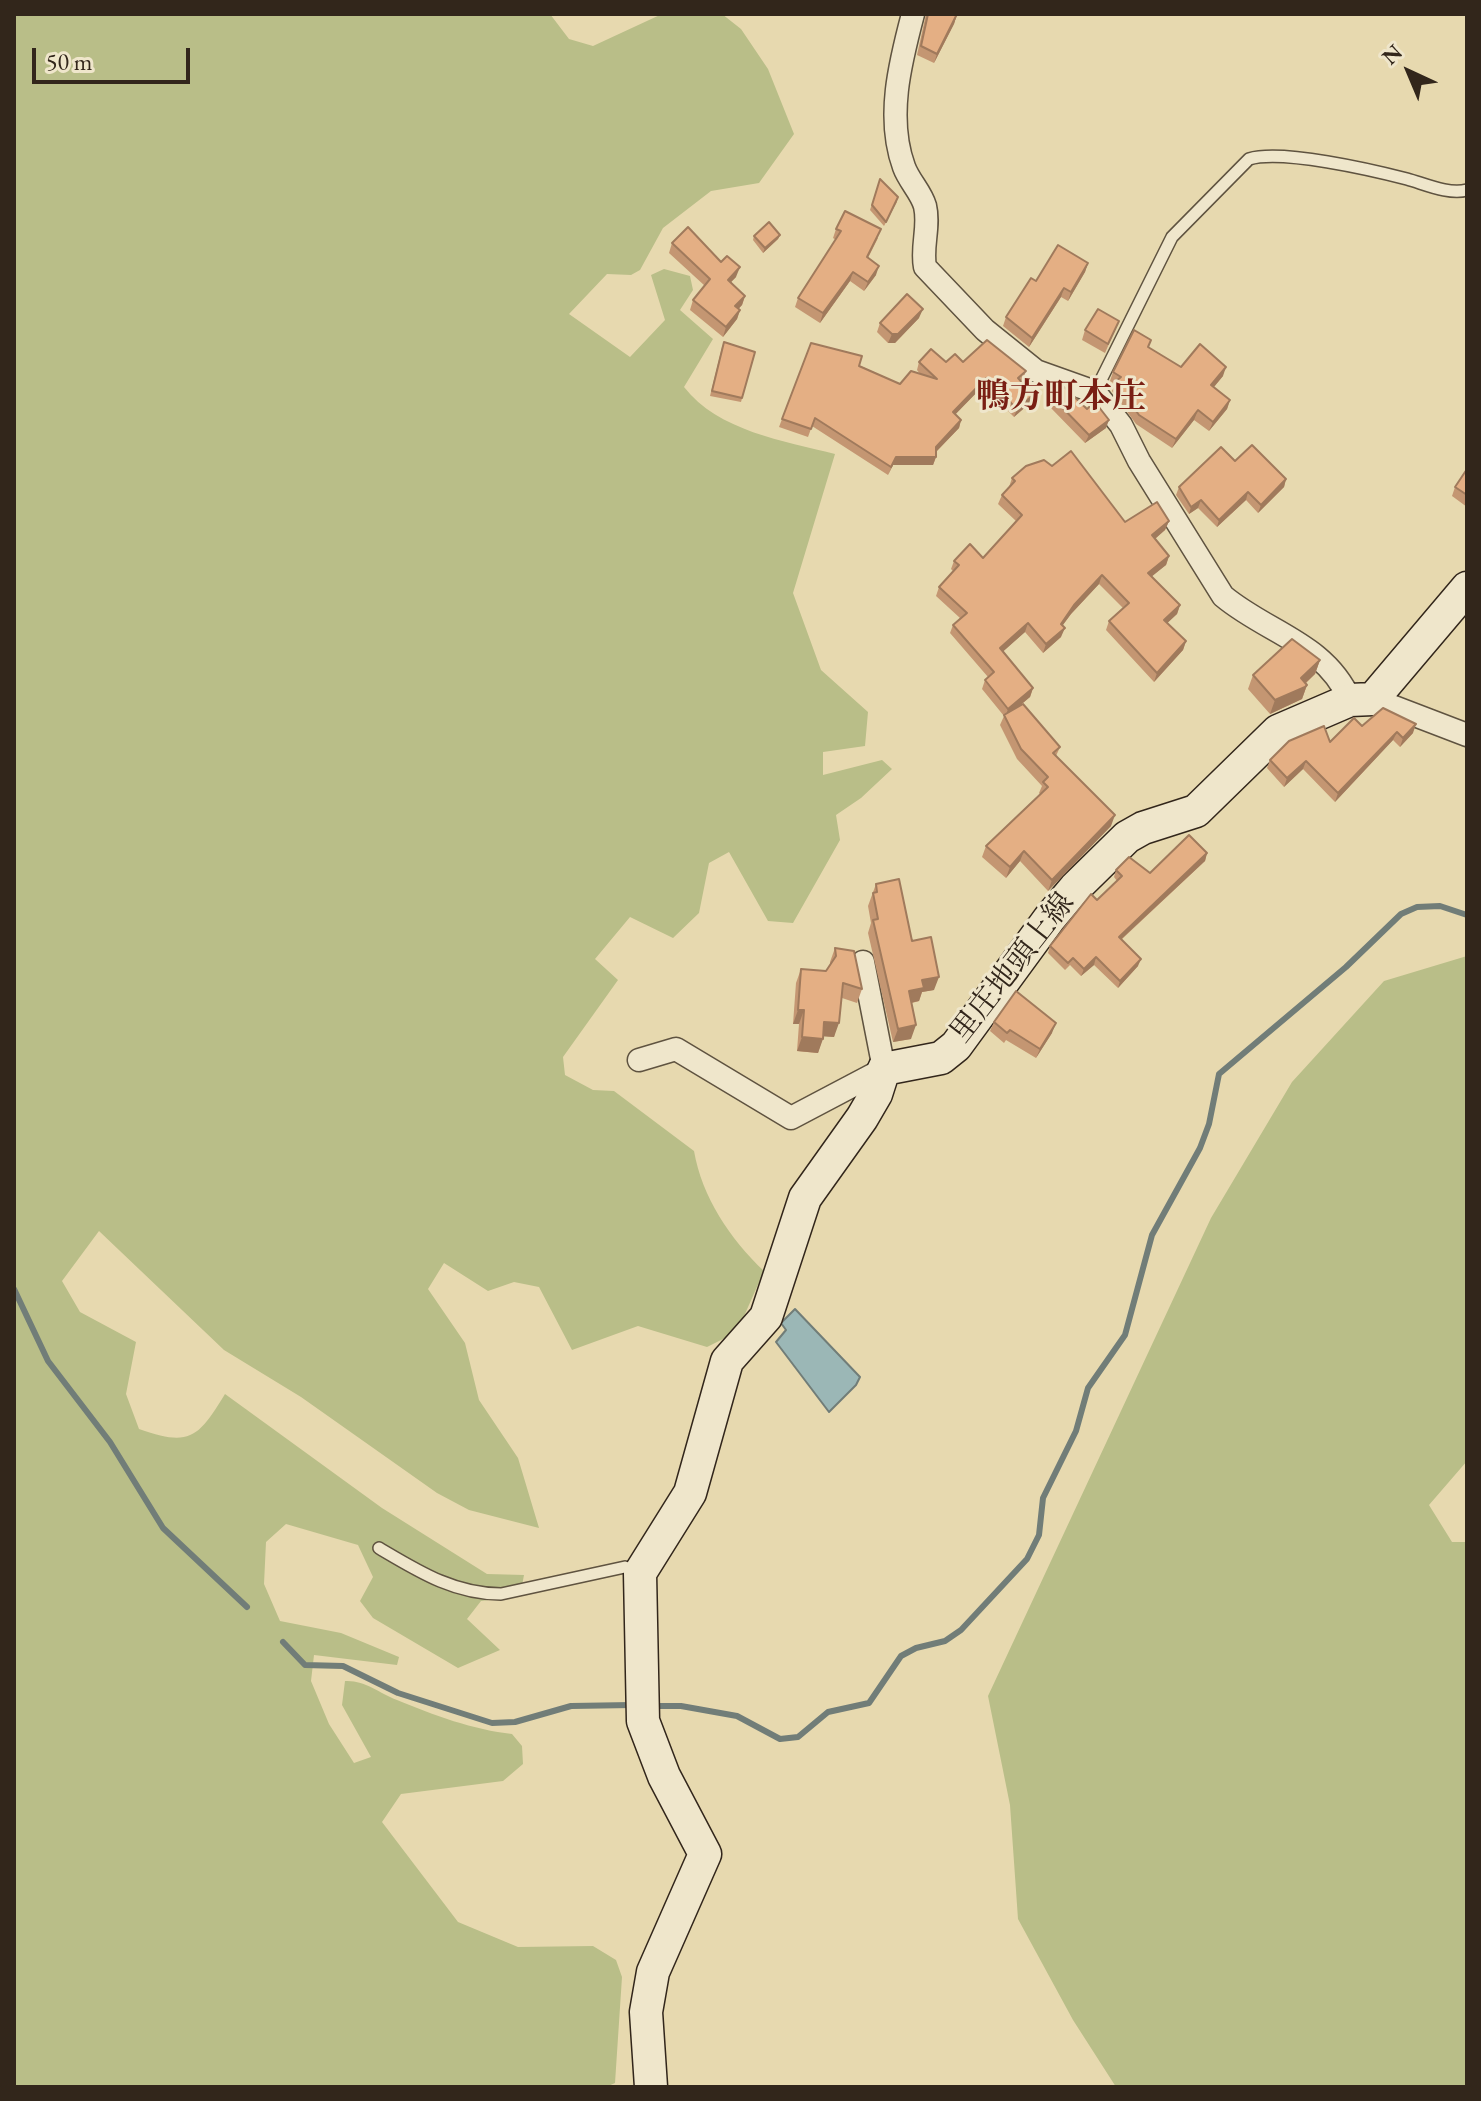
<!DOCTYPE html>
<html>
<head>
<meta charset="utf-8">
<style>
	body { margin:0 }
	#map { position:relative; width:1481px; height:2101px; overflow:hidden; background:#e7d9af; font-family:"EB Garamond",serif }
	canvas { display:block }
	.frame { position:absolute; inset:0; border:16px solid #32261b; pointer-events:none }
	.north { position:absolute; left:1369px; top:32px; width:80px; height:80px; -webkit-text-stroke:6px #efe6cb; paint-order:stroke; rotate:316deg; font-size:22px; font-weight:700; line-height:32px; text-align:center; color:#32261b }
	.north::after { content:''; display:block; margin:auto; width:28px; height:36px; background:#32261b; clip-path:polygon(50% 0,100% 100%,50% 72%,0 100%) }
	.scale { position:absolute; left:32px; top:48px; width:158px; height:36px; box-sizing:border-box; border:4px solid #32261b; border-top:0; padding-left:10px; font-size:24px; line-height:28px; white-space:nowrap; color:#32261b; -webkit-text-stroke:6px #efe6cb; paint-order:stroke }
</style>
</head>
<body>
<div id="map">
<canvas width="1481" height="2101"></canvas>
<div class="frame"></div>
<div class="north">N</div>
<div class="scale">50 m</div>
</div>
<script>
const g = document.querySelector('canvas').getContext('2d');
g.lineJoin = 'round';
function paint(path, color) { g.fillStyle = color; g.fill(path, 'evenodd'); }
function stroke(path, color, width, dash) { g.strokeStyle = color; g.lineWidth = width; g.lineCap = dash ? 'butt' : 'round'; g.setLineDash(dash || []); g.stroke(path); }
function label(font, color, halo, rows, align = 'center') {
  g.font = font + ' "EB Garamond","Noto Serif JP",serif'; g.lineWidth = 6; g.setLineDash([]); g.textBaseline = 'middle'; g.strokeStyle = halo; g.fillStyle = color; for (const [text, x, y, turn = 0] of rows) {
    g.save(); g.translate(x, y); g.rotate((+turn || 0) * Math.PI / 180); g.textAlign = isNaN(turn) ? turn : align; if (halo) g.strokeText(text, 0, 0); g.fillText(text, 0, 0); g.restore();
  }
}
paint(new Path2D(`
	M14 14H550L569 39 593 46 662 14H722L741 29 768 69 794 134 759 183 711 191 663 228 640 270 631 275 607 274 569 314 630 357 665 320 651 275 664 269 690 276 693 290 680 310 713 339 684 387C718 431 784 441 835 454L793 593 821 670 868 712 865 746 823 752V775L882 760 892 769 861 798 836 815 840 840 793 923 768 921 729 852 709 863 699 913 673 938 630 917 595 959 618 980 563 1057 565 1075 593 1090 614 1091 694 1151C702 1197 730 1239 764 1271L737 1332 707 1347 638 1326 572 1350 539 1287 514 1282 488 1291 444 1263 428 1289 465 1343 479 1400 518 1458 539 1528 469 1510 437 1493 301 1397 224 1350 99 1231 62 1281 80 1312 136 1342 126 1394 139 1429C190 1447 198 1438 225 1394L382 1508 487 1574 524 1575 520 1596 481 1601 467 1619 500 1650 458 1668 373 1618 360 1601 373 1577 358 1545 286 1524 266 1542 264 1584 280 1621 341 1633 399 1657 397 1665 314 1655 311 1681 329 1724 354 1763 371 1757 342 1705 345 1681C365 1680 379 1693 397 1700 433 1715 474 1730 512 1734L522 1746 523 1764 503 1781 401 1794 382 1822 458 1922 518 1947 593 1946 616 1960 622 1977 615 2083 606 2087H14Z
	M1467 956V1461L1429 1505 1452 1542H1467V2087H1116L1073 2020 1018 1919 1010 1805 988 1696 1211 1218 1292 1082 1384 981Z`), '#b9be88');
const water = new Path2D(`
	M795 1309 860 1377 856 1385 829 1412 776 1342 786 1330 781 1323Z`);
paint(water, '#9bb7b6');
stroke(water, '#717d78', 2);
stroke(new Path2D(`
	M14 1289 48 1361 110 1442 163 1528 247 1607
	M283 1642 305 1665 343 1666 398 1693 492 1723 515 1722 571 1706 632 1705
	M651 1706H681L737 1716 780 1739 798 1737 828 1712 869 1703 901 1656 916 1648 945 1641 961 1630 1027 1559 1039 1535 1043 1498 1076 1431 1088 1388 1125 1335 1152 1235 1200 1148 1209 1124 1219 1074 1346 967 1401 914 1417 907 1440 906 1467 915`), '#717d78', 6);
const service = new Path2D(`
	M1095 392 1172 237 1249 159C1282 149 1372 170 1407 179 1425 184 1449 195 1467 190
	M379 1548C418 1571 454 1594 501 1594L625 1567 640 1573`);
const minor = new Path2D(`
	M913 14C900 63 886 118 904 167 909 181 921 192 925 206 930 227 921 246 925 267L985 330 1036 371 1095 392 1121 425 1139 461 1223 596C1267 633 1325 643 1350 700
	M1373 699 1467 735
	M639 1060 676 1049 791 1118 884 1069 863 962`);
const secondary = new Path2D(`
	M651 2087 646 2012 653 1972 705 1854 664 1776 643 1721 640 1573 690 1493 727 1361 766 1317 805 1198 862 1118 876 1094 884 1069 941 1058 956 1046 1049 919 1075 888 1127 837 1143 828 1196 811 1278 731 1350 700 1373 699 1467 588`);
stroke(service, '#5f5340', 14);
stroke(minor, '#5f5340', 25);
stroke(secondary, '#32261b', 35);
stroke(service, '#efe6cb', 11);
stroke(minor, '#efe6cb', 22);
stroke(secondary, '#efe6cb', 32);
paint(new Path2D(`
	M926 14H957L954 24 934 63 917 55Z
	M880 179 897 202 884 226 870 210Z
	M836 229 878 238 868 258 876 275 864 291 850 281 820 323 795 307 798 298 836 240 833 238Z
	M780 235 778 239 763 253 753 240 754 236Z
	M672 243 736 277 731 282 745 296 742 305 738 309 740 310 737 319 723 337 690 310 693 300 705 286 669 253Z
	M1088 263 1085 272 1068 301 1061 297 1029 347 1003 326 1006 317 1036 281Z
	M919 318 895 343H888L877 332 880 323Z
	M1119 321 1105 353 1082 340 1085 330Z
	M1151 340 1148 347 1181 367 1223 376 1214 387 1230 400 1227 409 1209 431 1194 420 1172 448 1136 424 1112 391 1115 384 1110 381 1113 372Z
	M811 343 900 384 920 374 917 370 919 362H963L1026 371 1023 379 1021 381 1030 403 1014 417 983 386 955 414 961 420 959 428 936 452V457L933 465H893L888 475 812 426 808 437 779 427Z
	M722 347 755 352 741 402 710 396Z
	M1053 398 1106 428 1085 443 1050 407Z
	M1235 461 1286 479 1284 487 1258 513 1246 500 1217 527 1198 508 1189 514 1176 495 1179 487Z
	M1467 469V507L1452 496 1455 487Z
	M1012 478 1125 522 1169 521 1165 530 1155 539 1169 556 1166 565 1151 576 1180 605 1177 614 1167 623 1186 641 1183 650 1154 682 1106 630 1109 621 1123 608 1099 584 1071 614 1062 626 1061 637 1043 653 1025 632 1003 651 1033 688 1030 697 1018 707 1060 747 1056 756 1111 826 1048 891 1020 861 1006 878 982 857 986 846 1040 794 1039 793 1042 786 1017 759 1000 725 1004 716 982 689 985 680 988 677 950 633 953 625 960 618 936 596 939 587 953 571 951 569 954 561 983 558 1016 521 998 504 1002 495 1009 487Z
	M1320 660 1315 674 1306 683 1307 685 1302 699 1270 714 1248 689 1253 675Z
	M1362 726 1413 733 1400 747 1393 740 1335 802 1303 769 1284 787 1267 768 1270 760 1330 742Z
	M1207 853 1205 861 1121 940 1138 966 1118 988 1094 965 1081 976 1070 965 1065 970 1048 953 1050 946 1117 881 1114 877 1116 870 1150 873Z
	M876 884 912 941 934 990 922 992 919 1001 912 1003 911 1039 893 1042 868 933 871 923 868 906Z
	M835 948 862 989 857 1003 842 998 834 1037 823 1036 818 1053 797 1051 799 1024H793L796 983 801 969 826 971 830 965V962Z
	M994 1022 1052 1033 1036 1058 1006 1040 1004 1043 990 1031Z`), '#c49672');
paint(new Path2D(`
	M957 14 954 24 934 63 937 54Z
	M780 235 778 239 763 253 765 248Z
	M1088 263 1085 272 1068 301 1071 292Z
	M879 266 876 275 864 291 868 282Z
	M740 267 736 277 724 289 728 280Z
	M853 272 850 281 820 323 823 313Z
	M1064 288 1061 297 1029 347 1032 338Z
	M745 296 742 305 732 316 735 306Z
	M923 309 919 318 895 343H888L892 334Z
	M740 310 737 319 723 337 726 327Z
	M1226 367 1223 376 1208 394 1211 385Z
	M986 378 983 386 950 420 953 412Z
	M1033 395 1030 403 1014 417 1017 409Z
	M1230 400 1227 409 1209 431 1213 422Z
	M1198 410 1194 420 1172 448 1176 439Z
	M961 420 959 428 933 455 936 447Z
	M1109 420 1106 428 1085 443 1089 435Z
	M896 457H936L933 465H893L888 475Z
	M1286 479 1284 487 1258 513 1261 505Z
	M1248 492 1246 500 1217 527 1219 520Z
	M1201 500 1198 508 1189 514 1191 507Z
	M1169 521 1165 530 1149 544 1152 535Z
	M1169 556 1166 565 1145 582 1148 573Z
	M1102 575 1099 584 1071 614 1057 633 1061 624 1074 605Z
	M1180 605 1177 614 1161 629 1164 620Z
	M1028 623 1025 632 997 657 1000 648Z
	M1065 628 1061 637 1043 653 1046 644Z
	M1186 641 1183 650 1154 682 1157 673Z
	M1320 660 1315 674 1298 690 1307 685 1302 699 1270 714 1275 700Z
	M1033 688 1030 697 1005 718 1008 709Z
	M1416 724 1413 733 1400 747 1403 738Z
	M1397 732 1393 740 1335 802 1338 793Z
	M1306 761 1303 769 1284 787 1287 778Z
	M1115 815 1111 826 1048 891 1052 880Z
	M1024 851 1020 861 1006 878 1010 867Z
	M1207 853 1205 861 1116 944 1119 937Z
	M1096 957 1094 965 1081 976 1084 969Z
	M1141 959 1138 966 1118 988 1120 981Z
	M939 977 934 990 922 992 919 1001 905 1004 909 991 922 980Z
	M798 1010H804L799 1024H793Z
	M824 1022 839 1023 834 1037 819 1036Z
	M1056 1023 1052 1033 1036 1058 1040 1049Z
	M916 1025 911 1039 893 1042 898 1029Z
	M802 1037 823 1039 818 1053 797 1051Z`), '#a07a5c');
const building = new Path2D(`
	M928 14H957L937 54 921 46Z
	M880 179 898 197 886 222 872 205Z
	M845 211 881 229 867 257 879 266 868 282 853 272 823 313 798 298 841 231 836 229Z
	M769 222 780 235 765 248 754 236Z
	M688 227 721 262 727 256 740 267 728 280 745 296 735 306 740 310 726 327 693 300 710 279 672 243Z
	M1058 245 1088 263 1071 292 1064 288 1032 338 1006 317 1031 278 1036 281Z
	M907 294 923 309 898 334H892L880 323Z
	M1098 309 1119 321 1108 344 1085 330Z
	M1134 330 1151 340 1148 347 1181 367 1200 344 1226 367 1211 385 1230 400 1213 422 1198 410 1176 439 1139 415 1115 382 1121 377 1113 372Z
	M987 340 1026 371 1018 378 1033 395 1017 409 986 378 953 412 961 420 936 447V457H896L891 467 815 418 811 429 782 419 811 343 862 356 859 366 900 384 911 371 937 379 919 362 931 349 946 362 955 354 963 362Z
	M724 342 755 352 742 398 712 391Z
	M1064 387 1087 409 1095 402 1109 420 1089 435 1053 398Z
	M1252 445 1286 479 1261 505 1248 492 1219 520 1201 500 1191 507 1179 487 1221 447 1235 461Z
	M1071 451 1125 522 1157 502 1169 521 1152 535 1169 556 1148 573 1180 605 1164 620 1186 641 1157 673 1109 621 1129 603 1102 575 1074 605 1061 624 1065 628 1046 644 1028 623 1000 648 1033 688 1008 709 985 680 994 672 953 625 967 613 939 587 959 565 954 561 970 544 983 558 1022 515 1002 495 1015 481 1012 478 1026 466 1044 460 1052 466Z
	M1467 469V495L1455 487Z
	M1292 639 1320 660 1301 678 1307 685 1305 687 1275 700 1253 675Z
	M1023 704 1060 747 1053 753 1115 815 1052 880 1024 851 1010 867 986 846 1048 787 1043 782 1048 777 1021 749 1004 715Z
	M1383 708 1416 724 1403 738 1397 732 1338 793 1306 761 1287 778 1270 760 1289 741 1324 726 1330 742 1354 718 1362 726Z
	M1189 835 1207 853 1119 937 1141 959 1120 981 1096 957 1084 969 1073 958 1068 963 1050 946 1091 894 1097 900 1122 876 1116 870 1129 857 1150 873Z
	M899 879 912 941 931 937 939 977 922 980 924 988 909 991 916 1025 898 1029 873 920 878 919 873 893 877 892 876 884Z
	M835 948 854 951 862 989 843 983 839 1023 824 1022 823 1039 802 1037 804 1010H798L801 969 826 971 836 956Z
	M1016 991 1056 1023 1040 1049 1010 1030 1007 1033 994 1022Z`);
paint(building, '#e4af84');
stroke(building, '#a07a5c', 2);
label('30px', '#32261b', '#efe6cb', [
	["里庄地頭上線",1013,968,-52]
]);
label('bold 34px', '#7a1f14', '#efe6cb', [
	["鴨方町本庄",1061,398]
]);
</script>
</body>
</html>
